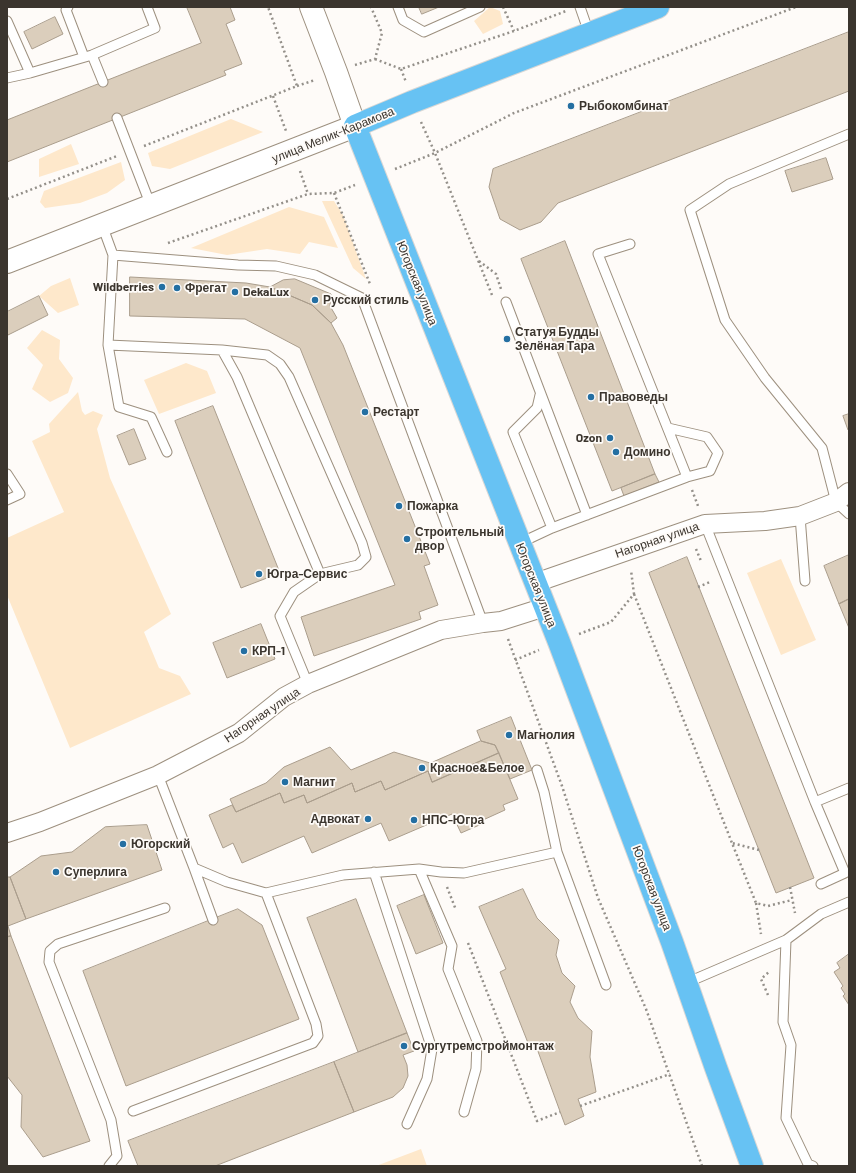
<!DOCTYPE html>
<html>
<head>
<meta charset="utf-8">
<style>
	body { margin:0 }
	#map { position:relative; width:856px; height:1173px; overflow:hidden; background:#fefbf8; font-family:Barlow,sans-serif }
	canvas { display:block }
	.frame { position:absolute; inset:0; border:8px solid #3b352e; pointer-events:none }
</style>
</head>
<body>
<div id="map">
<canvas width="856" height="1173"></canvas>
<div class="frame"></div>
</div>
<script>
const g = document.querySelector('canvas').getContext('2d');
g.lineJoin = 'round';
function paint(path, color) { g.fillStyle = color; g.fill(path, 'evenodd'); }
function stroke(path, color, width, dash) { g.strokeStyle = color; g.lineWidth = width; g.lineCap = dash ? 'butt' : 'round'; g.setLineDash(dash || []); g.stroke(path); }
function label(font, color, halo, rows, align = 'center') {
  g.font = font + ' Barlow,sans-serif'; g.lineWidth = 3.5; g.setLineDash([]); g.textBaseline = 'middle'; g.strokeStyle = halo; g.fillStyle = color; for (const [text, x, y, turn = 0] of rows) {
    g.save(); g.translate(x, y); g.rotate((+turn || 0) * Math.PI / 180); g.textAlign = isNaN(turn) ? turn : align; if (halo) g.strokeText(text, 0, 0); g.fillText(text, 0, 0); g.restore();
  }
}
paint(new Path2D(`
	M490 7 500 11 503 24 483 34 474 21Z
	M231 119 263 132 170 169 152 166 148 153Z
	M71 144 79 164 39 177V159Z
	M121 162 125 180 107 193 80 203 45 208 40 202 44 191Z
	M322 201H334L343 215 366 279 353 268Z
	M289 207 324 217 338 248 309 242 300 254 267 249 227 255 191 248Z
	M70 278 79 305 58 313 39 296 51 286Z
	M42 330 60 340 59 359 73 378 68 393 50 402 32 389 43 365 27 348Z
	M186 363 207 371 216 393 159 414 144 380Z
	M78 392 82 411 85 415 93 411 103 415 97 429 110 478 171 614 144 632 159 668 180 676 191 694 70 748 7 595V538L64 512 32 441 50 432 49 424Z
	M781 559 816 640 781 655 747 573Z
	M421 1149 427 1166H376Z`), '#fee8cb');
const building = new Path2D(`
	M187 7H230L235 20 226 24 242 64 224 71 226 75 7 162V120L201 43Z
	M419 7H439L422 14Z
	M55 17 63 34 32 49 24 32Z
	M849 32V91L558 203 541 222 520 230 500 219 489 187 493 169Z
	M826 158 833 179 792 192 785 171Z
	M565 241 655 474 612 491 521 259Z
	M130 277 246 283 270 287 312 305 331 323 343 345 430 564 424 566 438 605 419 612 421 619 314 656 301 617 395 585 300 348 245 319 130 316Z
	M295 279 331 294 330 306 337 318 331 323 312 305 270 287 283 280Z
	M39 296 48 315 8 335 7 332V312Z
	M213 406 280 573 241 588 175 421Z
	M849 414V430H848L843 416Z
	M134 429 146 459 129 465 117 436Z
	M655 474 659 482 624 496 621 488Z
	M849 555V599L839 604 824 566Z
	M687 557 814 878 776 893 649 573Z
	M849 599V628L839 604Z
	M261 624 275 659 227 678 213 643Z
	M511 717 532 770 510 779 495 745 481 741 477 731Z
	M481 741 495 745 499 753 432 782 428 771 385 790 381 781 355 792 352 783 307 803 304 795 284 803 280 793 236 812 230 799 266 783 284 767 330 747 351 770 394 752 430 763Z
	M499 753 518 799 503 805 505 810 483 820 484 823 461 833 452 814 389 841 381 823 312 853 304 836 242 863 233 843 223 848 209 815 232 805 236 812 280 793 284 803 304 795 307 803 352 783 355 792 381 781 385 790 428 771 432 782Z
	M147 825 162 870 26 919 10 877 41 856 72 852 105 827Z
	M7 877H10L26 919 8 926 11 936 7 937Z
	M523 889 537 918 559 940 556 955 562 973 575 986 570 1002 578 1018 592 1031 590 1057 596 1092 578 1099 584 1116 565 1125 536 1046 530 1048 500 972 506 969 479 907Z
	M424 895 443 943 416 954 397 906Z
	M356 899 407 1033 358 1052 307 918Z
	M238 909 262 925 299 1019 126 1086 83 971Z
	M11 936 90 1141 43 1157 21 1127 22 1095 7 1076V937Z
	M849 954V1005L843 996 845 994 841 988 843 986 834 972 840 968 837 963Z
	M407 1033 414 1051 403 1055 407 1065 408 1076 403 1088 393 1097 354 1112 334 1062Z
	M334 1062 354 1112 215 1166H138L128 1141Z`);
paint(building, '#dbcebc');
stroke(building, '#aa9d8c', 1);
const service = new Path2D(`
	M68 7 66 10 84 57
	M398 7 403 20 424 32 480 7
	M580 7 589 33
	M7 21 30 73
	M92 55 103 82
	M7 78 30 73 92 55 155 28 147 7
	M117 118 151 206
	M849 134 729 184 690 210 725 320 765 378 822 448 836 502 849 514
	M102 225 113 255 108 345 222 350 267 355 280 364 289 377 362 543 366 557 358 565 320 574 294 592 280 616 308 684
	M113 255 238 265 276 266 315 275 362 298 483 623
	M506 302 587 515
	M108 345 119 407 151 417 167 452
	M222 350 237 377 320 574
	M540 395 537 408 513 432 552 528
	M668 428 707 437 718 453 710 471 687 477
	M7 474 20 494 7 500
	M800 516 805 581
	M705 524 815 802 849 788
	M520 543 552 528 687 477 598 254 630 244
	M537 770 544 792 557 852 606 985
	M158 775 194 868 213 920
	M815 802 845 873 821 884
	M194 868 227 882 266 893 343 875 419 869 441 872 464 873 557 852
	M419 869 452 946 448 969 477 1041 476 1069 464 1112
	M374 872 432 1049 427 1079 407 1124
	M786 940 783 1022 791 1045 786 1118 808 1164 813 1166
	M686 983 786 940 821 914 849 902
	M133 1111 313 1043 318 1036 316 1024 266 893
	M109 1166 117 1156 111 1120 49 962 50 951 58 944 165 908`);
const minor = new Path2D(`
	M535 583 705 524 765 521 800 516 836 502 849 492
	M7 833 40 822 158 775 239 733 284 697 308 684 441 630 483 623 501 621 545 607`);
const secondary = new Path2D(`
	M7 262 355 126 336 72 311 7`);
const primary = new Path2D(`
	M658 7 412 102 355 126 559 642 672 942 716 1068 752 1166`);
stroke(service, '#9d907f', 11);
stroke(minor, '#9d907f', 20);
stroke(secondary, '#9d907f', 24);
stroke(primary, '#d8d7d5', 24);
stroke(new Path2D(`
	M503 7 514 31
	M375 59 401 69 514 31 566 11
	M355 65 375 59 382 33 371 7
	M401 69 406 82
	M297 86 315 80
	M273 96 286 131
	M421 122 435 153 492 295
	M144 146 297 86 268 7
	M395 169 435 153 514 113 796 7
	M300 171 308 194
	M334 193 370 284
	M7 199 117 156
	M168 243 308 194 334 193 355 185
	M479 261 496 274 501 289
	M692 490 698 506
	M696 549 701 561
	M698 587 710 582
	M634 594 732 843
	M579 634 611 622 634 594 631 570
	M508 639 562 786 598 898 646 1009 702 1166
	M515 660 539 650
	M759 850 732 843 756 903 768 906 792 900
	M447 887 456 910
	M790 887 795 913
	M756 903 761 934
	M468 943 537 1121 560 1112
	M768 995 761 979 770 971
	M580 1106 670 1074`), '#94908a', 2.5, [2, 3]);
stroke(service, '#fff', 9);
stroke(minor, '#fff', 18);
stroke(secondary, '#fff', 22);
stroke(primary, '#67c2f3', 22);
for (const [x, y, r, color] of [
	[571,106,4,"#246fa2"],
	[162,287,4,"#246fa2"],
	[177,288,4,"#246fa2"],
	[235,292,4,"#246fa2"],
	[315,300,4,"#246fa2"],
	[507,339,4,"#246fa2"],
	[591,397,4,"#246fa2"],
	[365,412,4,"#246fa2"],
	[610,438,4,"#246fa2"],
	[616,452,4,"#246fa2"],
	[399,506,4,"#246fa2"],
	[407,539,4,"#246fa2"],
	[259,574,4,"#246fa2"],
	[244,651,4,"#246fa2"],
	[509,735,4,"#246fa2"],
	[422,768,4,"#246fa2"],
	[285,782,4,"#246fa2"],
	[368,819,4,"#246fa2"],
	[414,820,4,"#246fa2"],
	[123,844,4,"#246fa2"],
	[56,872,4,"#246fa2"],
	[404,1046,4,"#246fa2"]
]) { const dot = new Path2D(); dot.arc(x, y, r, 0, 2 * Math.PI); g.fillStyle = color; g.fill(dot); stroke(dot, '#fefbf8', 1.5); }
label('bold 12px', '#3b352e', '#fefbf8', [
	["Рыбокомбинат",579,106],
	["Wildberries",154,287,"right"],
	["Фрегат",185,288],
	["DekaLux",243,292],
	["Русский стиль",323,300],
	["Статуя Будды",515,332],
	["Зелёная Тара",515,346],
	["Правоведы",599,397],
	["Рестарт",373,412],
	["Ozon",602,438,"right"],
	["Домино",624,452],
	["Пожарка",407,506],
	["Строительный",415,532],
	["двор",415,546],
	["Югра-Сервис",267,574],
	["КРП-1",252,651],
	["Магнолия",517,735],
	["Красное&Белое",430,768],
	["Магнит",293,782],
	["Адвокат",360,819,"right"],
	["НПС-Югра",422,820],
	["Югорский",131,844],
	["Суперлига",64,872],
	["Сургутремстроймонтаж",412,1046]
], 'left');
label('12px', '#3b352e', '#fefbf8', [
	["улица Мелик-Карамова",333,135,-22],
	["Югорская улица",417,283,68],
	["Нагорная улица",657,540,-19],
	["Югорская улица",536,585,68],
	["Нагорная улица",262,715,-34],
	["Югорская улица",652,888,69]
]);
</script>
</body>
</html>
